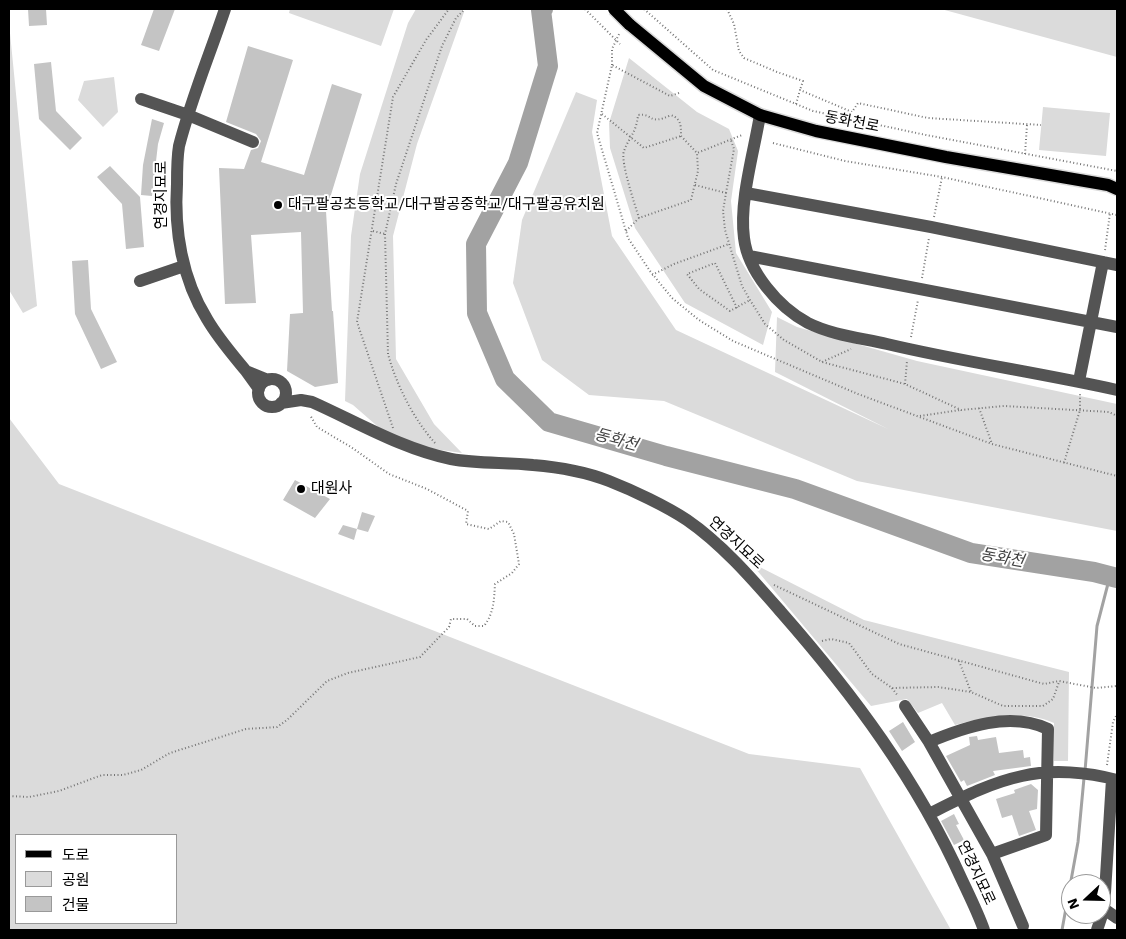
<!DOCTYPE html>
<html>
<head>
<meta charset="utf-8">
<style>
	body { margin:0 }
	#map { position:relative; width:1126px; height:939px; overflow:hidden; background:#fff; font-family:"Work Sans","Noto Sans KR",sans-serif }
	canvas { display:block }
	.frame { position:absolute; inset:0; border:10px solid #000; pointer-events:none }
	.legend { position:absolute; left:15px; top:834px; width:162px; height:90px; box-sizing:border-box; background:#fff; border:1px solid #999; margin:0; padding:6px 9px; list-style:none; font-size:15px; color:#000 }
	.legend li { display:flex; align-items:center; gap:10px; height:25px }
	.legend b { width:25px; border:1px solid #999 }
	.north { position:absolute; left:1061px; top:874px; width:50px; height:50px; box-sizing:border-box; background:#fff; border:1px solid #999; border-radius:50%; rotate:249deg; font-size:14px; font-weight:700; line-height:20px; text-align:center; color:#000 }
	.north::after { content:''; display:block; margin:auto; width:18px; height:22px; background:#000; clip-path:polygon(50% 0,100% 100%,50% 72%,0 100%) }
</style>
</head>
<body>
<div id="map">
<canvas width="1126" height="939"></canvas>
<div class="frame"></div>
<ul class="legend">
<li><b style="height:6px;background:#000"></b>도로</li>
<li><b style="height:14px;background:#dbdbdb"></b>공원</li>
<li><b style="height:14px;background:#c4c4c4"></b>건물</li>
</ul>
<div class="north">N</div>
</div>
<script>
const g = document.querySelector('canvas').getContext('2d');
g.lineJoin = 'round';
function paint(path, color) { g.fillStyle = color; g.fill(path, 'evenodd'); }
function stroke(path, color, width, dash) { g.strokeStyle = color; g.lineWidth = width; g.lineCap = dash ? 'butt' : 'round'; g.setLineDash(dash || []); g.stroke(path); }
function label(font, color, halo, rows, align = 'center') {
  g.font = font + ' "Work Sans","Noto Sans KR",sans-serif'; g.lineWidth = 4; g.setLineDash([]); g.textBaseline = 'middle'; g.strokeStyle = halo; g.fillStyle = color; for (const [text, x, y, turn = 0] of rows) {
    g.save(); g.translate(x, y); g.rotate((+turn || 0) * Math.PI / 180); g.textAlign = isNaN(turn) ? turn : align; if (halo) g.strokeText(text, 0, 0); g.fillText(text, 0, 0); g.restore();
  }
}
paint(new Path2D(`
	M290 9H394L381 46 289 13Z
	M416 9H460L464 12 417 144 393 236 396 359 434 424 462 453 427 448 384 432 353 405 345 401 351 236 360 174 408 23Z
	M941 9H1117V57Z
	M9 23 37 306 23 313 9 290Z
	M629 58 697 112 729 129 738 151 731 201 736 253 772 312 763 345 685 303 635 228 610 148 609 123Z
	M114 77 118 112 103 127 78 100 84 81Z
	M576 92 597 100 592 132 612 236 676 330 888 429 775 372 777 317 797 327 917 361 1117 404V531L857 481 664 401 589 395 542 360 513 283 522 220Z
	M1043 107 1110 113 1106 156 1039 150Z
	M9 418 59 484 749 754 860 768 951 930H9ZM16 835H176V923H16Z
	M750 562 864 620 1069 672 1068 761H1054V723C1020 709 989 717 955 725L942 703 918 713 907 699 871 706Z`), '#dbdbdb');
stroke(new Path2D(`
	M1085 771 1097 626 1110 576
	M1062 930 1078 842 1084 778`), '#a2a2a2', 3);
stroke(new Path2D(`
	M543 9 541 10 548 66 518 163 476 244 477 313 505 379 549 422 666 456 795 489 971 553 1094 572 1117 578`), '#a2a2a2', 20);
paint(new Path2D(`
	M28 9H46L47 25 29 26Z
	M154 9H175L159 51 141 45Z
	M248 46 293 60 261 162 304 175 332 84 362 94 326 211 332 311H333L338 383 315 387 287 371 290 314 303 313 301 232 251 235 256 303 225 304 219 168 244 169 251 150 258 148 261 141 256 134 226 122Z
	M51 62 56 111 82 138 70 150 39 119 34 64Z
	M152 119 164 123 158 144 152 196 141 195 143 165Z
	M110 166 140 197 144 247 126 249 122 204 97 177Z
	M88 260 91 309 117 362 101 369 75 314 72 261Z
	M295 480 330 499 315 518 283 500Z
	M362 512 375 516 368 532 357 529Z
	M343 525 357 529 354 540 338 534Z
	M903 722 915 742 902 751 889 731Z
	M977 736 978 740 996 737 999 753 1023 750 1024 758 1030 757 1031 766 993 771 995 775 967 786 964 780 961 782 946 756 970 745 969 737Z
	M1031 784 1038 790 1037 809 1029 811 1036 830 1019 836 1012 815 1002 818 996 799 1015 793 1014 790Z
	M954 814 959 824 956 825 964 840 954 845 941 821Z`), '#c4c4c4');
const major = new Path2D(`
	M629 24 704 86 760 115 816 131 946 157 1108 185 1117 189`);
stroke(major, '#dbdbdb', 15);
stroke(new Path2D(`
	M644 9 713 70 813 111 926 135 1117 171
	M727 9 734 24 739 51 744 58 777 72 803 81 800 90
	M612 65V49L620 32
	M679 93 670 96 612 65 597 133 628 238 650 271 672 298 699 320 733 341 858 394 992 444 1117 476
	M796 104 800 90 852 112 858 103 928 118 1041 125
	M602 114 644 148 681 136
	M773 143 845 161 942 177 1117 215
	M1025 154 1027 125
	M695 185 726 193 723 211 725 230 742 286 750 300 765 324 784 340 822 362 905 384 961 410 1004 406 1109 412 1117 416
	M726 193 734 149 731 140
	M934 217 942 177
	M639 218C635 205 620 161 624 151 630 135 636 134 638 115 654 113 648 126 671 115 681 119 681 125 681 136L697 153 742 135
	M373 231 385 234
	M626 231 639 218 691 200 698 171 697 153
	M1105 250 1110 213
	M652 275 674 264 729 244
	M922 278 929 238
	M737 308 715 263 687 274 699 289 730 311 750 300
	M911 337 918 300
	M822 362 851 349
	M905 384 907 361
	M979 408 992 444
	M920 416 960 410
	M393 428 357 322 393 97 426 40 449 9
	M435 443C414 420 396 384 388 354L385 234 396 184 442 46 456 18 465 9
	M1064 463 1080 410V393
	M774 585 899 644 1044 684 1059 681 1096 688 1117 686
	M822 641 831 639 849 643 872 674 892 688 938 687 971 692 1003 706H1043L1053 699 1059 682
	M959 661 971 692
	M892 688 898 696
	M1107 765 1113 722 1117 714
	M9 796 29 797 59 791 102 775H123L141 770 170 753 246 729 277 727 287 720 327 681 348 673 420 657 449 627 451 619H467L475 626H484C494 613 494 600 495 584L512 573 519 564 514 534 508 522 501 521 489 529 466 524 468 511 427 489 389 474 351 447 317 427 310 415`), '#767676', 2, [1, 2.5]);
stroke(new Path2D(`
	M225 9C210 54 191 99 179 146 177 158 177 172 177 184 174 230 182 279 207 319 218 338 232 354 246 371
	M141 99 188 115 253 142
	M760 115C754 152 739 201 744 238 748 271 778 307 808 323 832 335 861 338 887 344 963 362 1041 373 1117 390
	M746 193 931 227 1117 265
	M749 256 1117 327
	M140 281 184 266
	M258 393a14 14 0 1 1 28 0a14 14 0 1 1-28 0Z
	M1079 381 1103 262
	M259 389 246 371 268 380
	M281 403 301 400 312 402C357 422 402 449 451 459 478 464 506 462 533 465 558 467 586 472 609 481 632 490 666 506 687 520 722 544 753 580 781 612 853 694 917 780 962 880 970 897 978 913 984 930
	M905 706 929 742 992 854 1023 926
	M929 742C965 727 1010 711 1048 729L1046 835 992 854
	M1112 779 1104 909 1117 918
	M929 814C959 799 989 783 1022 776 1052 769 1088 772 1117 780
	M1097 930 1104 909`), '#545454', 12);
stroke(major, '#000', 12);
const majorBridge = new Path2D(`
	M614 9 629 24`);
stroke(majorBridge, '#dbdbdb', 15, []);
stroke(new Path2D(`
	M585 9 620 44`), '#767676', 2, [1, 2.5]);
stroke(majorBridge, '#000', 12);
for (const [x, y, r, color] of [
	[278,205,5,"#000"],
	[301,489,5,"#000"]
]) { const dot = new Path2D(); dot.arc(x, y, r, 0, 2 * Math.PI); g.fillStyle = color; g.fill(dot); stroke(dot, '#fff', 2); }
label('15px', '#000', '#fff', [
	["동화천로",852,122,11],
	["연경지묘로",162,195,-90],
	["연경지묘로",736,543,43],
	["연경지묘로",976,873,65]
]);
label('15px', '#000', '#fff', [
	["대구팔공초등학교/대구팔공중학교/대구팔공유치원",288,205],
	["대원사",311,489]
], 'left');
label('italic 16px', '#434343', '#fff', [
	["동화천",616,440,15],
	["동화천",1002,558,10]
]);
</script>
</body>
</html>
